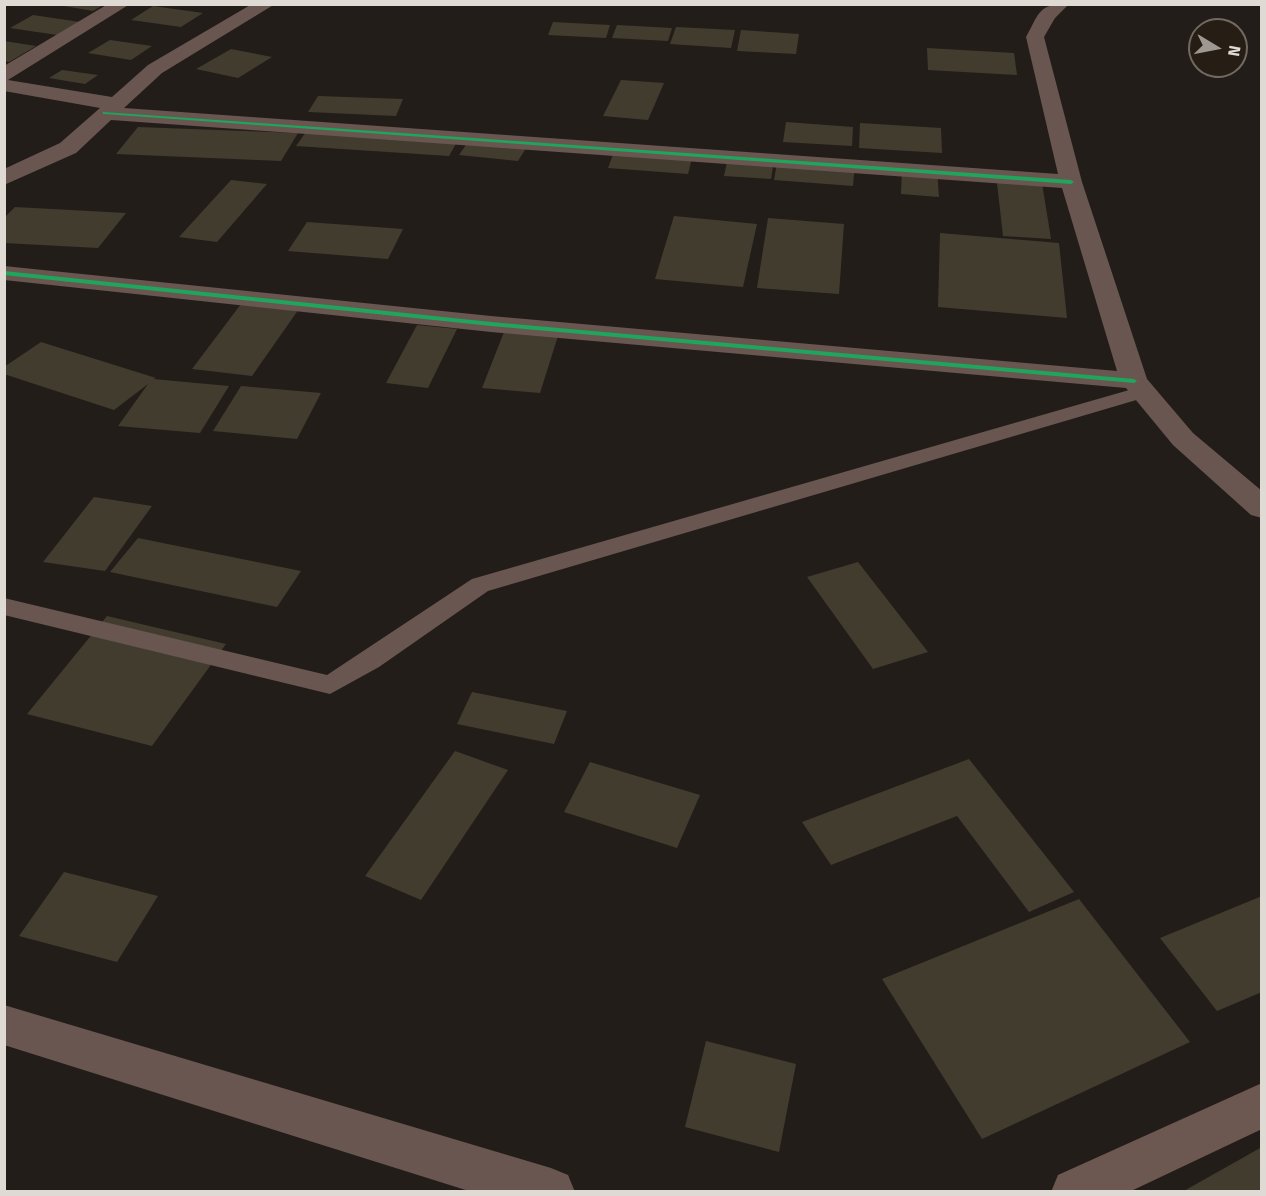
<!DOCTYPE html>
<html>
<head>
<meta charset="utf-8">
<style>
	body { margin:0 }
	#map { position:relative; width:1266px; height:1196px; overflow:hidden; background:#221d19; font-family:"Fira Sans",sans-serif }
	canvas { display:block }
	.frame { position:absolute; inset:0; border:6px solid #e0dad4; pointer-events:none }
	.north { position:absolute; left:1188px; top:18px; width:60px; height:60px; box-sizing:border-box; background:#261d15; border:2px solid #706961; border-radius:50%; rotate:100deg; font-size:16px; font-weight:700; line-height:24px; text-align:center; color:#e0dad4 }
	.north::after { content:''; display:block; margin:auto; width:21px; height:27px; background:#9e9893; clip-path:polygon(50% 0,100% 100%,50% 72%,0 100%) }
</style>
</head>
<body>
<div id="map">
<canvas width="1266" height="1196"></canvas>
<div class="frame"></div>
<div class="north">N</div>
</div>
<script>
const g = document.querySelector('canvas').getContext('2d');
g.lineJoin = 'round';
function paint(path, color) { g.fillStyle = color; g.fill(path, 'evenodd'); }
paint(new Path2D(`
	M58 5H103L93 11Z
	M153 6 203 13 181 27 131 20Z
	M33 15 80 22 57 35 10 28Z
	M553 22 610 25 606 38 548 35Z
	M617 25 672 28 668 41 612 38Z
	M676 27 735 30 731 48 670 44Z
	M741 30 799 34 796 54 737 51Z
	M110 40 152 46 131 60 88 53Z
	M4 41 36 46 9 62 4 61Z
	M927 48 1014 53 1017 75 928 70Z
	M231 49 272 57 238 78 196 69Z
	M62 70 98 75 85 84 49 78Z
	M621 80 664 83 648 120 603 116Z
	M318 96 403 99 396 116 308 112Z
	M786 122 853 127 852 146 783 142Z
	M860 123 941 128 942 153 859 148Z
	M311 125 461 135 449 156 296 146Z
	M138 127 298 133 281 161 116 154Z
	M472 136 530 142 518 161 459 155Z
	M615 149 693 154 688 174 608 168Z
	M728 157 774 160 771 179 724 176Z
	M778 157 855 162 853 186 774 180Z
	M902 167 937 169 939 197 901 194Z
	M996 174 1041 177 1051 239 1003 236Z
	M231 180 267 184 217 242 179 237Z
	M15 207 126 213 98 248 4 243V218Z
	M674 216 757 224 743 287 655 279Z
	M768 218 844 224 839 294 757 288Z
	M307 222 403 229 388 259 288 251Z
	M940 233 1059 243 1067 318 938 307Z
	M244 300 301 306 252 376 192 369Z
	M417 325 457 329 428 388 386 383Z
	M504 332 558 336 540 393 482 388Z
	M41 342 156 378 153 379 229 386 200 433 118 426 148 384 114 410 4 374V367Z
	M241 386 321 393 297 439 213 431Z
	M94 497 152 506 105 571 43 562Z
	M138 538 301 571 277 607 110 572Z
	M858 562 928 652 873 669 807 577Z
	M107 616 226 644 152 746 27 714Z
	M472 692 567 711 554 744 457 724Z
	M455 751 508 770 421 900 365 876Z
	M969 759 1074 892 1029 912 957 816 831 865 802 822Z
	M590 762 700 795 677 848 564 812Z
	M64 872 158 896 117 962 19 936Z
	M1262 896V992L1217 1011 1160 938Z
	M1079 899 1190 1042 982 1139 882 979Z
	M706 1041 796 1064 779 1152 685 1127Z
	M1262 1147V1192H1182Z`), '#423c2f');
paint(new Path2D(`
	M1143 386 1150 388 1153 392 1150 396 488 591 379 667 330 694 4 615V598L327 675 472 579Z`), '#695650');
paint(new Path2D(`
	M108 4H130L8 80 112 97 148 65 252 4H275L162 73 124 108 1058 174 1026 37C1040 12 1038 4 1069 4L1055 18 1044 37 1082 182 1147 379 1193 433 1262 491V518L1251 515 1173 445 1126 388 491 332 4 280V266L491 316 1117 371 1062 188 111 120 76 153 4 185V169L60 143 100 108 4 91V66Z
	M4 1005 551 1168 568 1175 575 1192H472L4 1045Z`), '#695650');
paint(new Path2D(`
	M1262 1083V1129L1129 1192H1051L1058 1175Z`), '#6c5851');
paint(new Path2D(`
	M103 112 1071 180 1074 182 1071 184 105 114H103Z
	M4 271 491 322 1134 379 1137 381 1134 383 491 326 4 275Z`), '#20a55d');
</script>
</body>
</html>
